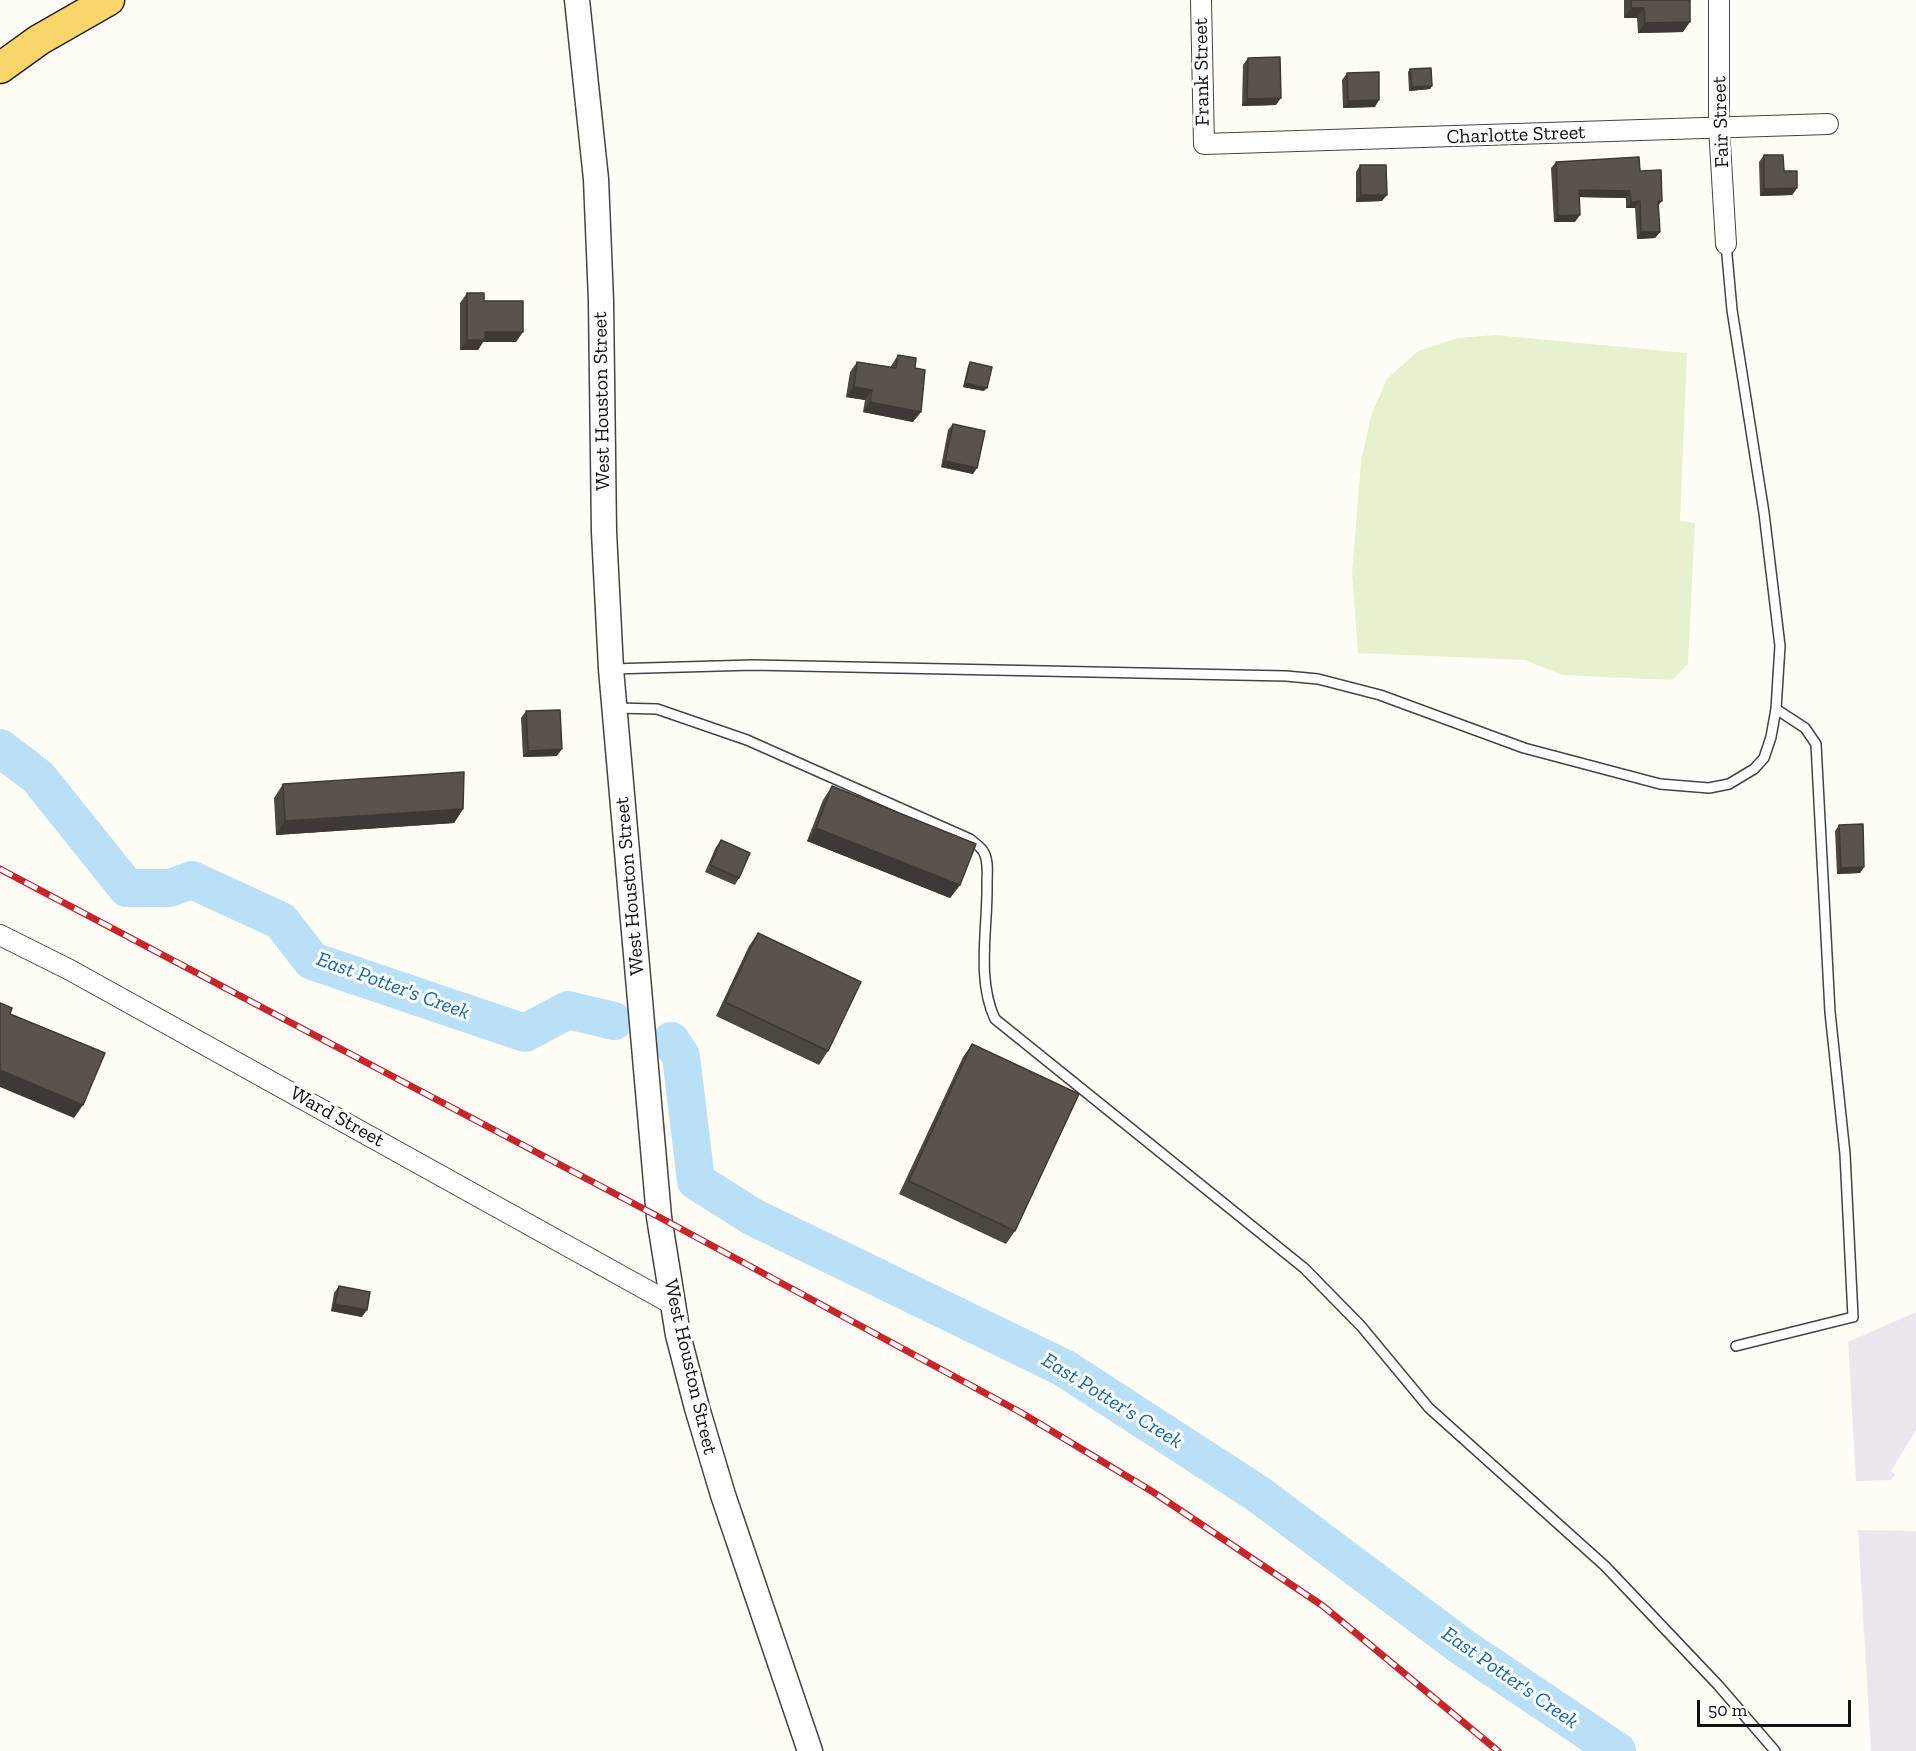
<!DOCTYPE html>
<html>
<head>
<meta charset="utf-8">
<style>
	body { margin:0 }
	#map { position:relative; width:1916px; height:1751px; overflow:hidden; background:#fffdf5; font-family:"Zilla Slab",serif }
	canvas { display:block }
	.scale { position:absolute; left:1697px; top:1700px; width:154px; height:27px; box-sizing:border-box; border:3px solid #111; border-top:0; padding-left:8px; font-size:18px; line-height:21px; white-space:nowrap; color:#111; -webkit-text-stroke:4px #fff; paint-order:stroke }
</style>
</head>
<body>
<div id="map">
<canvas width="1916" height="1751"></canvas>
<div class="scale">50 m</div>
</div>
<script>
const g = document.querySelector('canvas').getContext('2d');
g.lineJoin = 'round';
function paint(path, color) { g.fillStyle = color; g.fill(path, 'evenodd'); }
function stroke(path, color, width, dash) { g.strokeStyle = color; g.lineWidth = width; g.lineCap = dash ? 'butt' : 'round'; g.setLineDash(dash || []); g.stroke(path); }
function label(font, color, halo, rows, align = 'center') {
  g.font = font + ' "Zilla Slab",serif'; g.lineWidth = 6; g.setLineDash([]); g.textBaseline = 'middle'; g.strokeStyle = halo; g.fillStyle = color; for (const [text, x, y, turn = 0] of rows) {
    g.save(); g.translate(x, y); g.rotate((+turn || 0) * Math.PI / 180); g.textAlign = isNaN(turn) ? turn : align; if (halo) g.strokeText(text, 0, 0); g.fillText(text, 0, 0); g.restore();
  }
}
paint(new Path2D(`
	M1916 1312V1430L1891 1471 1895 1474 1891 1480 1856 1481 1848 1342Z
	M1858 1530 1916 1531V1751H1871Z`), '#eee6ef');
paint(new Path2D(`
	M1495 335 1687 353 1680 521 1695 523 1688 664 1672 680 1562 675 1525 660 1358 653 1352 573 1361 461 1372 413 1387 379 1418 351 1458 338Z`), '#e6f2cf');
stroke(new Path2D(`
	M0 748 38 777 127 888H170L192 880 281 921 312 961 525 1033 568 1010 614 1021
	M671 1041 681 1056 696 1181 753 1217 1064 1368 1258 1494 1461 1646 1617 1751`), '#b9e0f7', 38);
const service = new Path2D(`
	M611 669 753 665 1286 676 1318 679 1380 695 1524 748 1660 784 1709 788 1729 784 1754 769 1764 758 1771 737 1776 709 1780 646 1764 513 1732 310 1726 244
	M616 708 657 709 747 740 970 839C974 843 980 846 983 851 989 860 987 873 987 883 988 927 976 979 995 1019L1304 1268 1361 1326 1429 1408 1605 1566 1718 1685 1775 1751
	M1736 1346 1853 1317 1845 1154 1830 1012 1816 744 1805 728 1776 709`);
const minor = new Path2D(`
	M1201 0 1204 144 1828 124
	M1719 0V127L1726 244
	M0 935 70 970 672 1304`);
const tertiary = new Path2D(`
	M577 0 596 179 601 301 604 532 611 669 659 1217 678 1335 697 1408 723 1495 810 1751`);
const primary = new Path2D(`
	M0 68 39 40 109 0`);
stroke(service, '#444', 12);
stroke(minor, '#444', 22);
stroke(tertiary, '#444', 27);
stroke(primary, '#222', 33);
stroke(service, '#fff', 9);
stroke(minor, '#fff', 20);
stroke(tertiary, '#fff', 24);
stroke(primary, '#f9d66b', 30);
const rail = new Path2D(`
	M0 869 659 1217 1020 1412 1153 1492 1323 1606 1498 1751`);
stroke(rail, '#c4262e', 7);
stroke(rail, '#fff', 4.5, [14]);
paint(new Path2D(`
	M1624 0H1690L1683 32 1638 33 1637 18H1624Z
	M1248 58 1276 105 1242 106 1243 65Z
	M1410 69 1432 86 1430 89 1409 91 1408 72Z
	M1347 73 1375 107 1343 108 1342 80Z
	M1764 155 1784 171 1797 188 1792 195 1760 196 1759 162Z
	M1556 162 1640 171 1662 201 1658 206 1660 232 1655 238 1637 239 1635 208H1626V198L1579 197 1575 222H1554L1551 168Z
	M1360 165 1382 201 1356 202V172Z
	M467 293 484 301 516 342H483L478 350H460V303Z
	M898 355 915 368 913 422 863 412 865 400 846 397 850 372 857 362 891 368V366Z
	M970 362 984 391 963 387 968 366Z
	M953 424 973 474 941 467 948 430Z
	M526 711 557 756 523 757 521 718Z
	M283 784 463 809 454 823 276 835 274 798Z
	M832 786 960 885 950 898 807 841 823 800Z
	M1839 825 1864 867 1860 873 1837 874 1835 831Z
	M721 840 739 878 735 885 705 872 716 847Z
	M758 933 828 1051 819 1065 716 1016 749 946Z
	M972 1044 1015 1231 1006 1244 899 1194 963 1057Z
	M339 1286 362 1317 331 1311 334 1293Z`), '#4d4742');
paint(new Path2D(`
	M1631 8H1644L1637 18H1624Z
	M1690 22 1683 32 1638 33 1645 23Z
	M1432 86 1430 89 1409 91 1412 87Z
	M1281 98 1276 105 1242 106 1247 99Z
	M1379 100 1375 107 1343 108 1348 101Z
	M1797 188 1792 195 1760 196 1764 189Z
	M1579 190 1630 191 1626 198 1574 197Z
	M1361 195H1387L1382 201 1356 202Z
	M1640 201 1635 208H1626L1631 202Z
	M1580 215 1575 222H1554L1558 216Z
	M1641 232H1660L1655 238 1637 239Z
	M485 332H523L516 342H483L478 350H460L467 340Z
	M965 383 987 388 984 391 963 387Z
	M854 387 872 390 865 400 846 397Z
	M870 402 921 412 913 422 863 412Z
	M945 461 977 468 973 474 941 467Z
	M562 749 557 756 523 757 528 751Z
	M463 809 454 823 276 835 285 821Z
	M816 828 960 885 950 898 807 841Z
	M1864 867 1860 873 1837 874 1841 868Z
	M0 1070 83 1105 74 1118 0 1087Z
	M335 1304 367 1310 362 1317 331 1311Z`), '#3f3936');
const building = new Path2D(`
	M1631 0H1690V22L1645 23 1644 8H1631Z
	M1280 57 1281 98 1247 99 1248 58Z
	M1431 68 1432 86 1412 87 1410 69Z
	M1379 72V100L1348 101 1347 73Z
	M1764 155H1783L1784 171H1797V188L1764 189Z
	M1639 157 1640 171 1661 170 1662 201H1658L1660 232H1641L1640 201 1631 202 1630 191 1579 190 1580 215 1558 216 1556 162Z
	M1360 165H1386L1387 195H1361Z
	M467 293H484V301H523V332H485V340H467Z
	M898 355 916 358 915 368 925 370 921 412 870 402 872 390 854 387 857 362 896 368Z
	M970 362 992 367 987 388 965 383Z
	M953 424 985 431 977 468 945 461Z
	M560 710 562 749 528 751 526 711Z
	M464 772 463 809 285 821 283 784Z
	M832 786 976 844 960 885 816 828Z
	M1863 824 1864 867 1841 868 1839 825Z
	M721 840 750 853 739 878 710 865Z
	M758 933 861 982 828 1051 725 1002Z
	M0 1003 12 1008 10 1014 105 1053 83 1105 0 1070Z
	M972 1044 1079 1094 1015 1231 909 1181Z
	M339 1286 370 1292 367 1310 335 1304Z`);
paint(building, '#5a524d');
stroke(building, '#3f3936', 1.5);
label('20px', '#111', '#fff', [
	["Frank Street",1202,72,-91],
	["Fair Street",1721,122,-92],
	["Charlotte Street",1516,135,-2],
	["West Houston Street",602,401,-91],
	["West Houston Street",630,886,-95],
	["Ward Street",337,1117,29],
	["West Houston Street",690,1367,77]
]);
label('italic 21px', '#1768a6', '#fff', [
	["East Potter's Creek",393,986,20],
	["East Potter's Creek",1112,1401,32],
	["East Potter's Creek",1510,1678,35]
]);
</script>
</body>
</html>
